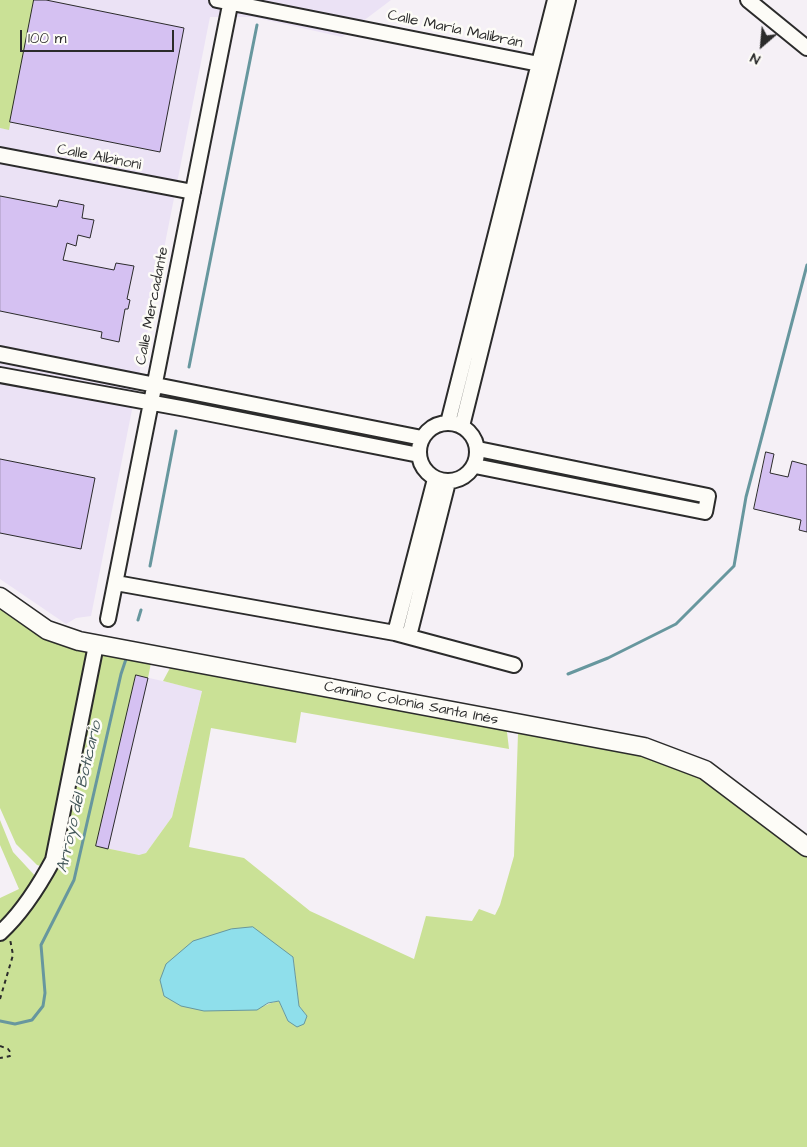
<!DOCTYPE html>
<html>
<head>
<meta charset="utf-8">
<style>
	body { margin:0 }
	#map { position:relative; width:807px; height:1147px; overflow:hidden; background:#f5f0f6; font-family:"Architects Daughter",sans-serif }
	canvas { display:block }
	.north { position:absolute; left:737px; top:20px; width:50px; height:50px; -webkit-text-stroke:4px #fdfcf7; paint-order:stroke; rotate:207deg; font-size:14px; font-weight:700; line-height:20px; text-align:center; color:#2b2b2b }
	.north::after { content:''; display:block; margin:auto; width:18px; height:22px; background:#2b2b2b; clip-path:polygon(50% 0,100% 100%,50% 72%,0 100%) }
	.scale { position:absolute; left:20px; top:30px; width:154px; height:22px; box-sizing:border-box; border:2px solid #2b2b2b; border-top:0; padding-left:6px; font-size:15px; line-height:18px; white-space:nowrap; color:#2b2b2b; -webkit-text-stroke:4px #fdfcf7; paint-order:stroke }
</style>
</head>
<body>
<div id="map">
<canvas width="807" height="1147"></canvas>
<div class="north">N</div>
<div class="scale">100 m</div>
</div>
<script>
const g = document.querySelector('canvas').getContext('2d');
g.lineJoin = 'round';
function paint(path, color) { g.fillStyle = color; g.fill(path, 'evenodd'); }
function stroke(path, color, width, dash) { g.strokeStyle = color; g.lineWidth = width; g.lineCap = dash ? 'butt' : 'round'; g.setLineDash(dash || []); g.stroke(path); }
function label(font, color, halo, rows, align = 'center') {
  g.font = font + ' "Architects Daughter",sans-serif'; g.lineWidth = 5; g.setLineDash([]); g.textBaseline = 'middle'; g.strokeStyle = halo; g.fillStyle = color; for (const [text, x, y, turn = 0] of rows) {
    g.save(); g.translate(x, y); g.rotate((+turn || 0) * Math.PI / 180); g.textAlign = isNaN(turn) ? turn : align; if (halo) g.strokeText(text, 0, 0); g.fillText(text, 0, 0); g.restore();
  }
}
paint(new Path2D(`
	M34 0H391L342 37 253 17H210L91 616 76 618 66 624 0 579V128L9 129Z
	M136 675 202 690 172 817 146 853 139 855 96 846Z`), '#ebe2f5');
paint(new Path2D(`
	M0 0H34L9 130 0 128Z
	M0 605 83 649 89 655 47 860 41 866 37 865 16 844 0 808Z
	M105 652 151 663 148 678 136 675 96 846 139 855 146 853 172 817 202 691 163 681 170 668 177 666 504 726 507 732 509 749 301 712 296 743 211 728 189 847 244 858 310 911 414 959 426 916 472 921 479 909 495 915 500 905 514 856 518 733 522 731 636 754 673 765 705 780 807 857V1147H0V941L8 935 52 873 99 661ZM293 957 299 1006 307 1016 288 1021 279 1001C267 1003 259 1010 246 1010Z
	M0 820 13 852 38 879 0 925V898L19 889 0 845Z`), '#cae196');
const water = new Path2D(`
	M253 927 293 957 299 1006 307 1016 304 1024 297 1027 288 1021 279 1001 268 1003 257 1010 204 1011 181 1006 164 996 160 980 166 964 193 941 231 929Z`);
paint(water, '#8fdfeb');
stroke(water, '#67979e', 1);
stroke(new Path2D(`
	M189 367 257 25
	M150 566 176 431
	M138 620 141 610
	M568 674 608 658 676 624 734 566 746 497 807 265
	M0 1021 15 1024 32 1020 43 1006 45 993 41 945 74 880 121 674 126 659`), '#67979e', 3);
const building = new Path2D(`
	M34 0H46L184 28 160 152 10 122Z
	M0 196 57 207 59 200 84 205 82 218 94 220 90 238 78 235 76 246 67 243 63 260 114 270 116 263 134 266 127 299 130 300 128 309H125L119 342 101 338 102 332 0 311Z
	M766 452 774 454 770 473 788 477 792 461 807 465V532L799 530 801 520 754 509Z
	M0 459 95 478 81 549 0 533Z
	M136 675 148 678 108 849 96 846Z`);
paint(building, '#d5c1f2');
stroke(building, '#2b2b2b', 1);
const minor = new Path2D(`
	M217 0 539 64
	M748 0 807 48
	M0 155 193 192
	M0 354 422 438
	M0 375 186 409 419 455
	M419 452a29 29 0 1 1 58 0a29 29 0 1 1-58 0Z
	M448 423 555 0
	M462 426 568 0
	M475 466 705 512 708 496 478 449
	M116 583 395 633 514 665
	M108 619 231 0
	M395 633 435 479
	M409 636 448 482
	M0 933C22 913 39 886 53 860L96 645`);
const major = new Path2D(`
	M0 597 47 630 79 641 644 747 705 770 807 847`);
stroke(minor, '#2b2b2b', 18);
stroke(major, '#2b2b2b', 21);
stroke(new Path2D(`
	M0 999 13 955 10 939
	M0 1046 8 1049 11 1053 10 1056 0 1058`), '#2b2b2b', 2, [4, 4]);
stroke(minor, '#fdfcf7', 14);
stroke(major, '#fdfcf7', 18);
label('15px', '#2b2b2b', '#fdfcf7', [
	["Calle María Malibrán",455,30,12],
	["Calle Albinoni",99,158,11],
	["Calle Mercadante",153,306,-79],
	["Camino Colonia Santa Inés",411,704,11]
]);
label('italic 16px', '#44585b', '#fdfcf7', [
	["Arroyo del Boticario",80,797,-77]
]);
</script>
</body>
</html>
